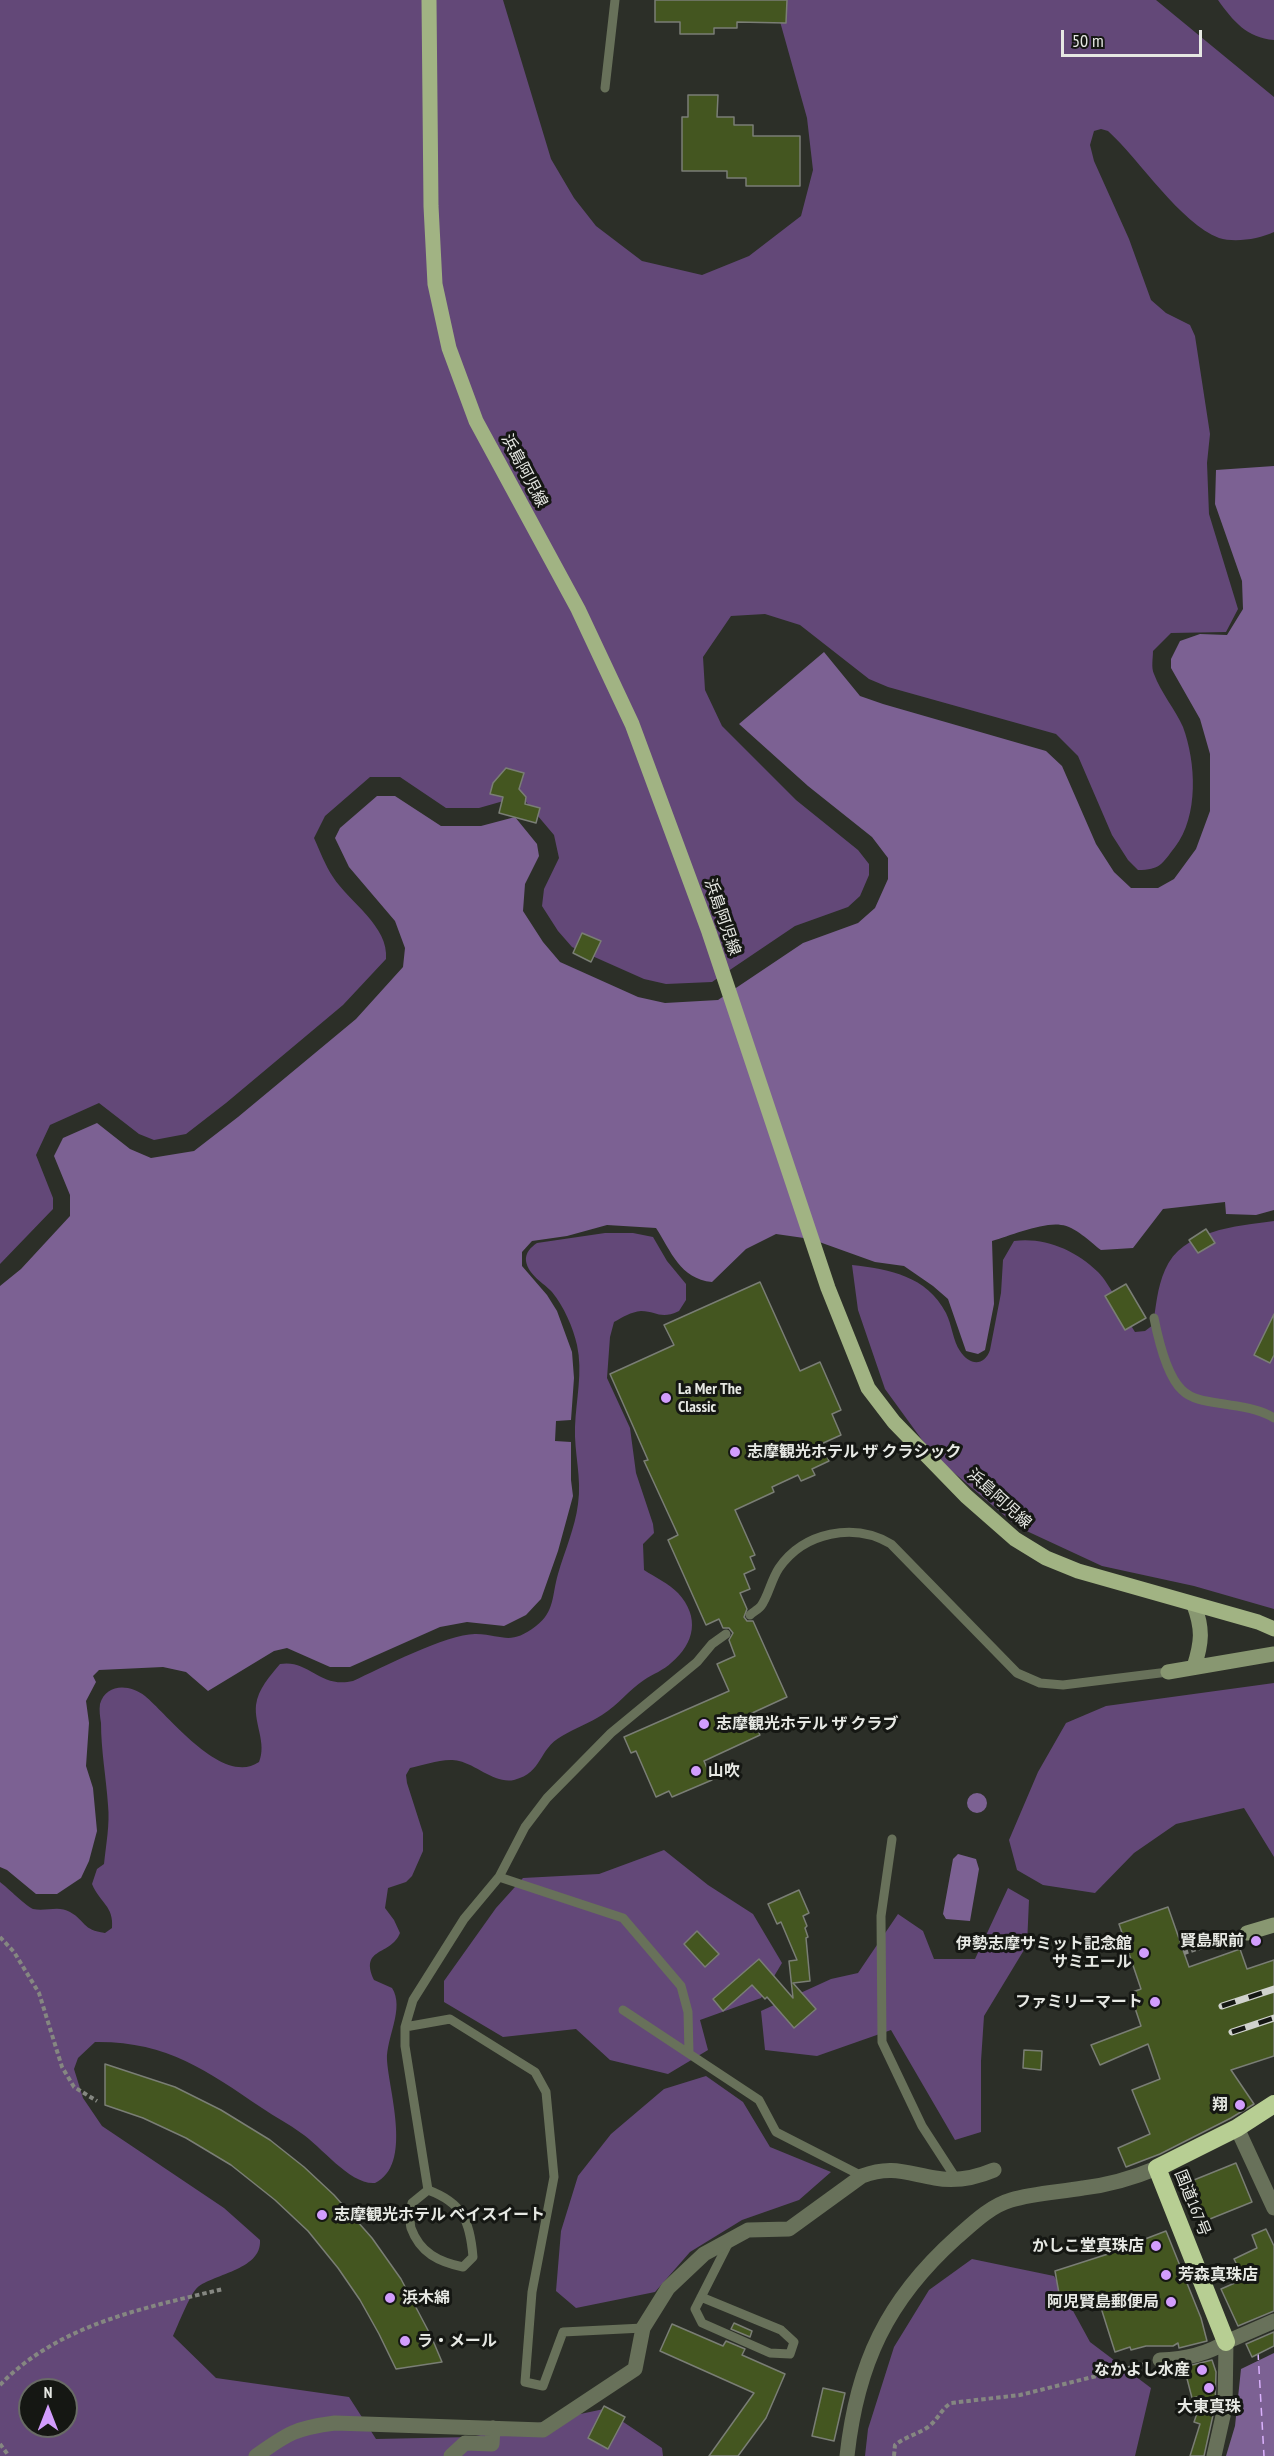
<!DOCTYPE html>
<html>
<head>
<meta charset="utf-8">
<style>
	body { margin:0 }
	#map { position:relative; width:1274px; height:2456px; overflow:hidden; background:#2c2f28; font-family:"PT Sans Narrow",sans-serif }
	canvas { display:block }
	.north { position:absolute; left:18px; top:2378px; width:60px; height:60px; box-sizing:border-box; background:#151713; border:2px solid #696b66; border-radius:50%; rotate:0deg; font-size:16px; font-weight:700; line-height:24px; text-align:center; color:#e6e8e3 }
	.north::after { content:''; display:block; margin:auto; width:21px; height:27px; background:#d29dfd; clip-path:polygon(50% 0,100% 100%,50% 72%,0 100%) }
	.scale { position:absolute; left:1061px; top:30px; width:141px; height:27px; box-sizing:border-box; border:3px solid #e6e8e3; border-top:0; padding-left:8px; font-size:18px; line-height:21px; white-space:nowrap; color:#e6e8e3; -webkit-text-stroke:4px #151713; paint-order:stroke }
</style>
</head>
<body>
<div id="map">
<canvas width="1274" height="2456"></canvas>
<div class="north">N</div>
<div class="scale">50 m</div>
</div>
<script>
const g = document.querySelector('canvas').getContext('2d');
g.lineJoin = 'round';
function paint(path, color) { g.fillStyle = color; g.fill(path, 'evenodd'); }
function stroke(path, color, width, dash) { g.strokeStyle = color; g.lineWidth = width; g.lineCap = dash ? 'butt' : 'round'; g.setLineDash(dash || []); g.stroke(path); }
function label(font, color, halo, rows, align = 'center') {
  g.font = font + ' "PT Sans Narrow","Noto Sans JP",sans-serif'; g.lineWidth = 6; g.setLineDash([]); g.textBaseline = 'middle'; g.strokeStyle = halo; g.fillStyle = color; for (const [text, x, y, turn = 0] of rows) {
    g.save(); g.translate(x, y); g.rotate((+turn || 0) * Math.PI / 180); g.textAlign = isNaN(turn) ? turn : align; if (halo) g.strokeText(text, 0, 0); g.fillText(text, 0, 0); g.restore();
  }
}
paint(new Path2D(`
	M0 0H503L551 159 574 198 596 226 642 261 702 275 749 256 801 216 813 170 807 118 774 0H1156L1274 97V232C1259 239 1235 243 1219 238 1181 224 1139 159 1108 131L1101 129 1094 131 1090 145 1094 161 1129 239 1151 300 1166 313 1190 325 1195 336 1210 434 1207 463 1209 514 1238 609 1226 632 1171 633 1153 651C1153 658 1151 668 1154 674 1161 693 1175 709 1183 727 1196 762 1199 816 1175 847 1162 864 1160 870 1138 870L1128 860 1112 835 1078 756 1056 734 888 687 869 679 800 625 765 614 731 616 703 657 705 690 722 726 796 800 858 850 869 864V875L860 896 848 907 795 926 712 982 666 984 644 979 572 947 558 931 542 906 544 889 559 858 554 835 521 796 479 808H446L400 777H370L325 816 314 838C320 851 325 865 333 877 349 902 389 926 386 959L343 1005 226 1103 186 1134 154 1140 139 1134 99 1103 50 1125 36 1155 53 1198V1209L0 1264Z
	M1218 0H1274V40C1247 38 1233 21 1218 0Z
	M1274 1221V1609L1194 1586 1102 1566 1018 1527 933 1455 885 1389 858 1310 852 1265C889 1269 927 1276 946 1313 952 1325 953 1341 960 1351 969 1365 984 1367 990 1350L1001 1293 1003 1260 1014 1241C1045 1237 1075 1250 1098 1272 1110 1284 1125 1316 1135 1332L1145 1331 1153 1325C1156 1307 1157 1288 1165 1270 1182 1230 1236 1226 1274 1221Z
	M605 1233H633L653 1237 667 1261 686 1284V1300L679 1311C660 1320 657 1311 641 1311 631 1312 623 1317 614 1322L610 1337 607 1378 630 1428 636 1473 653 1524 654 1533 643 1544 644 1570C655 1577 669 1584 678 1593 700 1617 695 1643 671 1663 664 1670 653 1674 644 1680 629 1690 618 1705 602 1715 590 1723 575 1728 562 1736 537 1750 544 1772 514 1780 495 1784 477 1765 459 1761 445 1757 424 1765 410 1768L406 1775 407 1783 423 1833V1851L412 1876 406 1882 388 1888 385 1908 394 1920 400 1933C391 1956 359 1947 374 1980L392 1988C405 2008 386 2038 387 2060 389 2092 413 2165 375 2183 350 2185 322 2147 301 2133 289 2124 275 2117 262 2108 206 2070 166 2041 95 2042L78 2058 74 2069 83 2098 102 2126 224 2208 260 2240C262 2271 210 2274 196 2289 189 2297 178 2325 173 2336L216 2378 349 2397 376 2439 471 2437 604 2409 662 2448 663 2456H0V1882C9 1889 26 1906 33 1909 46 1912 58 1905 70 1912 86 1921 82 1930 105 1933L112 1928C114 1906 100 1903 92 1884L97 1869 104 1864C106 1844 110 1824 108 1805 106 1777 101 1750 101 1723 100 1717 99 1710 100 1704 106 1683 130 1684 145 1696 169 1716 223 1787 259 1762 267 1743 254 1724 256 1705 258 1689 270 1676 280 1664 309 1659 320 1689 353 1681 381 1668 449 1633 476 1634 504 1635 510 1646 536 1626 555 1612 552 1594 558 1574 565 1550 575 1528 578 1504 582 1478 574 1453 575 1427 576 1400 583 1372 577 1345 573 1327 564 1307 552 1292 544 1283 528 1275 526 1261 525 1253 531 1247 537 1243ZM30 2390H66V2426H30Z
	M1274 1683V1857L1244 1808 1176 1824 1134 1853 1095 1893 1043 1885 1017 1870 1009 1840 1038 1772 1066 1723 1106 1706Z
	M664 1850 708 1885 753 1914 782 1963 761 1998 700 2020 708 2050 668 2074 610 2060 576 2029 503 2037 444 2002V1981L496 1908 523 1878 599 1874Z
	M1008 1888 1029 1900 1027 1945 984 2016 981 2061V2132L955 2140 891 2030 817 2056 765 2050 761 2011 831 1979 858 1973 898 1914 923 1931 934 1959H975Z
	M706 2076 743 2102 770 2147 831 2172 799 2200 742 2220 690 2252 655 2292 576 2308 556 2291 561 2231 578 2176 611 2134 664 2089Z
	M972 2259 1054 2276 1090 2342 1151 2388 1135 2456H865L868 2429 894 2347 929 2290Z`), '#634878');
paint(new Path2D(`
	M1274 466V1210L1256 1215 1226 1214 1225 1202 1163 1209 1133 1248 1101 1250C1090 1242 1075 1226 1061 1225 1043 1222 1010 1236 992 1241L994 1304 985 1350 978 1354 966 1351 948 1299 933 1286 904 1266 875 1262 811 1239 776 1234 746 1249 712 1282C680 1279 671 1251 656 1228L607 1225 567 1236 532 1241 522 1252V1266L547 1295 557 1311 572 1352 574 1378 571 1420 556 1421 555 1441 571 1442V1480L573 1496 558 1551 541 1599 526 1615 504 1626 467 1622 440 1627 350 1667H330L287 1648 274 1651 208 1691 186 1672 163 1667 99 1670 93 1676 96 1682 86 1701 89 1723 86 1766 93 1788 97 1831 89 1861 81 1878 57 1894H36L7 1870 0 1867V1286L21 1269 70 1216V1195L54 1156 63 1138 97 1123 130 1149 151 1158 194 1151 238 1117 356 1019 403 967 405 948 395 921 349 867 335 838 340 828 377 796H395L441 826H481L515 817 537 844 539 856 525 884 523 911 543 942 560 962 638 997 665 1003 718 1000 803 943 858 923 875 908 888 879V858L872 837 808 786 739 724 824 652 860 696 883 704 1046 751 1062 766 1096 844 1114 872 1131 888H1158L1174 879 1196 849 1210 811V754L1200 719 1171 668V659L1180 641 1200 634 1227 635 1243 609 1242 581 1215 504 1216 470Z
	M967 1803a10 10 0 1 1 20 0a10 10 0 1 1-20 0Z
	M958 1854 976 1859 979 1869 970 1921 946 1919 943 1914 953 1859Z
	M1274 2353V2456H1226L1235 2426 1241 2369Z`), '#7c6193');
stroke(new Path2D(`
	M1258 2352 1264 2456`), '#dab1fd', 1.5, [8, 6]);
const building = new Path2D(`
	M655 0H787L786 23 737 22V28H714V34H680V22H655Z
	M688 95H718L717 117H734V125H753V136H800V186H746V178H727V171H682V117H688Z
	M506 768 524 773 519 789 526 797 525 804 540 808 536 823 499 813 503 797 490 794 493 783Z
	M582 933 601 941 591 962 573 953Z
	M1206 1229 1215 1243 1198 1253 1189 1240Z
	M760 1282 800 1371 820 1362 841 1410 832 1414 841 1435 821 1444 829 1461 812 1469 815 1475 801 1481 798 1475 772 1487 774 1492 735 1510 755 1555 750 1557 755 1569 744 1574 750 1589 740 1593 747 1609 744 1617 747 1621H753L787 1697 750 1714 760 1735 704 1761 712 1780 672 1797 669 1791 656 1797 636 1751 631 1753 624 1737 729 1691 717 1664 735 1656 729 1640 733 1633 729 1628H723L719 1619 706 1625 668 1540 678 1535 644 1461 648 1460 610 1374 674 1345 664 1325Z
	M1126 1284 1146 1318 1125 1330 1105 1296Z
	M1274 1314V1355L1270 1363 1254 1355Z
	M799 1890 809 1913 803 1916 807 1926 805 1928 808 1937 806 1938 810 1981 793 1983 816 2009 794 2028 767 1997 765 1999 752 1985 723 2011 713 1999 759 1959 793 1998 789 1961 797 1960 781 1922 777 1924 768 1904Z
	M1168 1907 1189 1967 1240 1949 1247 1969 1274 1960V2056L1231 2070 1254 2104 1231 2118 1160 2154 1126 2167 1118 2148 1150 2134 1132 2090 1160 2079 1148 2044 1100 2065 1091 2045 1141 2026 1130 1993 1141 1989 1119 1924Z
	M697 1931 719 1954 705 1967 684 1944Z
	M1024 2050 1042 2051 1041 2070 1023 2068Z
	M105 2064 175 2087 221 2110 270 2140 304 2167 334 2195 372 2238 401 2279 431 2336 442 2362 396 2369 379 2334 360 2300 338 2268 308 2231 275 2200 231 2165 186 2138 143 2118 105 2105Z
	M1236 2163 1252 2202 1200 2223 1184 2184Z
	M1266 2229 1274 2246V2311L1238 2326 1221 2289 1244 2279 1234 2259 1257 2248 1252 2235Z
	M1166 2231 1201 2318 1207 2341 1179 2348 1178 2343 1173 2346H1146L1131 2350 1130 2347 1115 2352 1096 2292 1060 2299 1055 2271 1133 2246 1132 2244Z
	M734 2323 752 2331 750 2337 731 2329Z
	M672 2324 723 2346 726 2341 745 2349 742 2355 785 2374 766 2418 738 2456H709L754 2393 660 2351Z
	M1274 2332V2346L1252 2357 1246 2344Z
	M1212 2360 1216 2372 1215 2406 1204 2456H1190L1200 2424 1194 2422 1203 2396 1192 2398 1184 2367Z
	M823 2388 845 2393 834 2441 812 2436Z
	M604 2406 625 2417 608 2449 588 2438Z`);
paint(building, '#445620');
stroke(building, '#7a7e75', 1.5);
stroke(new Path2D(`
	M0 1937 14 1952 39 1993 62 2067 74 2087 97 2101
	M1184 1953 1232 1938
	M0 2385C59 2324 144 2308 223 2289
	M0 2444 9 2456
	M894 2456 895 2445C905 2437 918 2434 928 2427 938 2420 941 2409 951 2403L1020 2395 1145 2364`), '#858781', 4, [4.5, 3]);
stroke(new Path2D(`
	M605 88 615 0
	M1154 1318C1158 1338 1167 1376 1182 1390 1194 1402 1215 1402 1230 1405 1245 1407 1262 1410 1274 1418
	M750 1615C753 1612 759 1609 761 1606 768 1597 771 1580 779 1568 804 1532 854 1522 891 1544L1017 1673 1040 1683 1063 1685 1168 1672
	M892 1839 881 1916 882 2042 922 2126 957 2180
	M499 1877 623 1918 681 1986 688 2012 689 2053
	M623 2010 759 2100 776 2132 862 2176
	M405 2027 450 2019 535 2072 546 2092 554 2177 532 2292 525 2382 543 2386 563 2332 643 2328
	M428 2190 412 2203C411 2211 409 2221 411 2228 420 2253 439 2262 463 2267L473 2257C470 2221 463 2203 428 2190L405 2046V2027L413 2000 464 1919 499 1877 525 1827 547 1798 611 1733 697 1662 712 1644 726 1634
	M701 2297 781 2330 794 2342 790 2354 770 2353 702 2323 695 2309 729 2242`), '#68715a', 9);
stroke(new Path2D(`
	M1237 2128 1274 2208
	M1160 2360C1184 2359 1206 2355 1226 2342
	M256 2456C288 2433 296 2428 335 2423L543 2430 635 2369 643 2328 668 2288 704 2254 748 2230 789 2229 862 2176C891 2165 906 2173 935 2178 956 2182 975 2178 994 2170
	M451 2456 465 2443 492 2444 493 2428
	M847 2456C857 2364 887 2300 956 2238 972 2224 990 2206 1011 2200 1034 2193 1060 2192 1083 2188 1109 2185 1133 2178 1157 2168
	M1214 2456 1225 2407 1226 2342 1274 2321`), '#68715a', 15);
stroke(new Path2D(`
	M1194 1605C1203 1629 1202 1642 1194 1667
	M1168 1672 1274 1654
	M1247 1933 1274 1925`), '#889771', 15);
stroke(new Path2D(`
	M429 0 431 206 435 284 449 348 476 421 578 609 632 724 709 932 828 1288 868 1388 894 1422 966 1496 1015 1539 1046 1558 1078 1571 1258 1622 1274 1629`), '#a1b383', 15);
stroke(new Path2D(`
	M1226 2342 1157 2168 1237 2128 1274 2104`), '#b7ce93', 18);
const rail = new Path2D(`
	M1222 2006 1274 1989
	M1232 2032 1274 2018`);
stroke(rail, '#d0d2cd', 7);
stroke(rail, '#151713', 4.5, [14]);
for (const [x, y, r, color] of [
	[666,1398,6,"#d29dfd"],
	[735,1452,6,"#d29dfd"],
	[704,1724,6,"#d29dfd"],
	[696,1771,6,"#d29dfd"],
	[1256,1941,6,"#d29dfd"],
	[1144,1953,6,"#d29dfd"],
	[1155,2002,6,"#d29dfd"],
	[1240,2105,6,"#d29dfd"],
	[322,2215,6,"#d29dfd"],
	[1156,2246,6,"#d29dfd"],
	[1166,2275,6,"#d29dfd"],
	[390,2298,6,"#d29dfd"],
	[1171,2302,6,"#d29dfd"],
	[405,2341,6,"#d29dfd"],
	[1202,2370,6,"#d29dfd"],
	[1209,2388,6,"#d29dfd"]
]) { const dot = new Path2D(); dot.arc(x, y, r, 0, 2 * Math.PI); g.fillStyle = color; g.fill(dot); stroke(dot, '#151713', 2); }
label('16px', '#e6e8e3', '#151713', [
	["浜島阿児線",524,471,62],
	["浜島阿児線",722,917,71],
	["浜島阿児線",999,1499,42],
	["国道167号",1192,2203,68]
]);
label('bold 16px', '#e6e8e3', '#151713', [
	["La Mer The",678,1389],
	["Classic",678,1407],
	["志摩観光ホテル ザ クラシック",747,1452],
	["志摩観光ホテル ザ クラブ",716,1724],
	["山吹",708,1771],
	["賢島駅前",1244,1941,"right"],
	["伊勢志摩サミット記念館",1132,1944,"right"],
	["サミエール",1132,1962,"right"],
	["ファミリーマート",1143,2002,"right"],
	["翔",1228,2105,"right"],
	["志摩観光ホテル ベイスイート",334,2215],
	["かしこ堂真珠店",1144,2246,"right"],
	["芳森真珠店",1178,2275],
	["浜木綿",402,2298],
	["阿児賢島郵便局",1159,2302,"right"],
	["ラ・メール",417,2341],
	["なかよし水産",1190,2370,"right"],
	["大東真珠",1209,2407,"center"]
], 'left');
</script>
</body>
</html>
